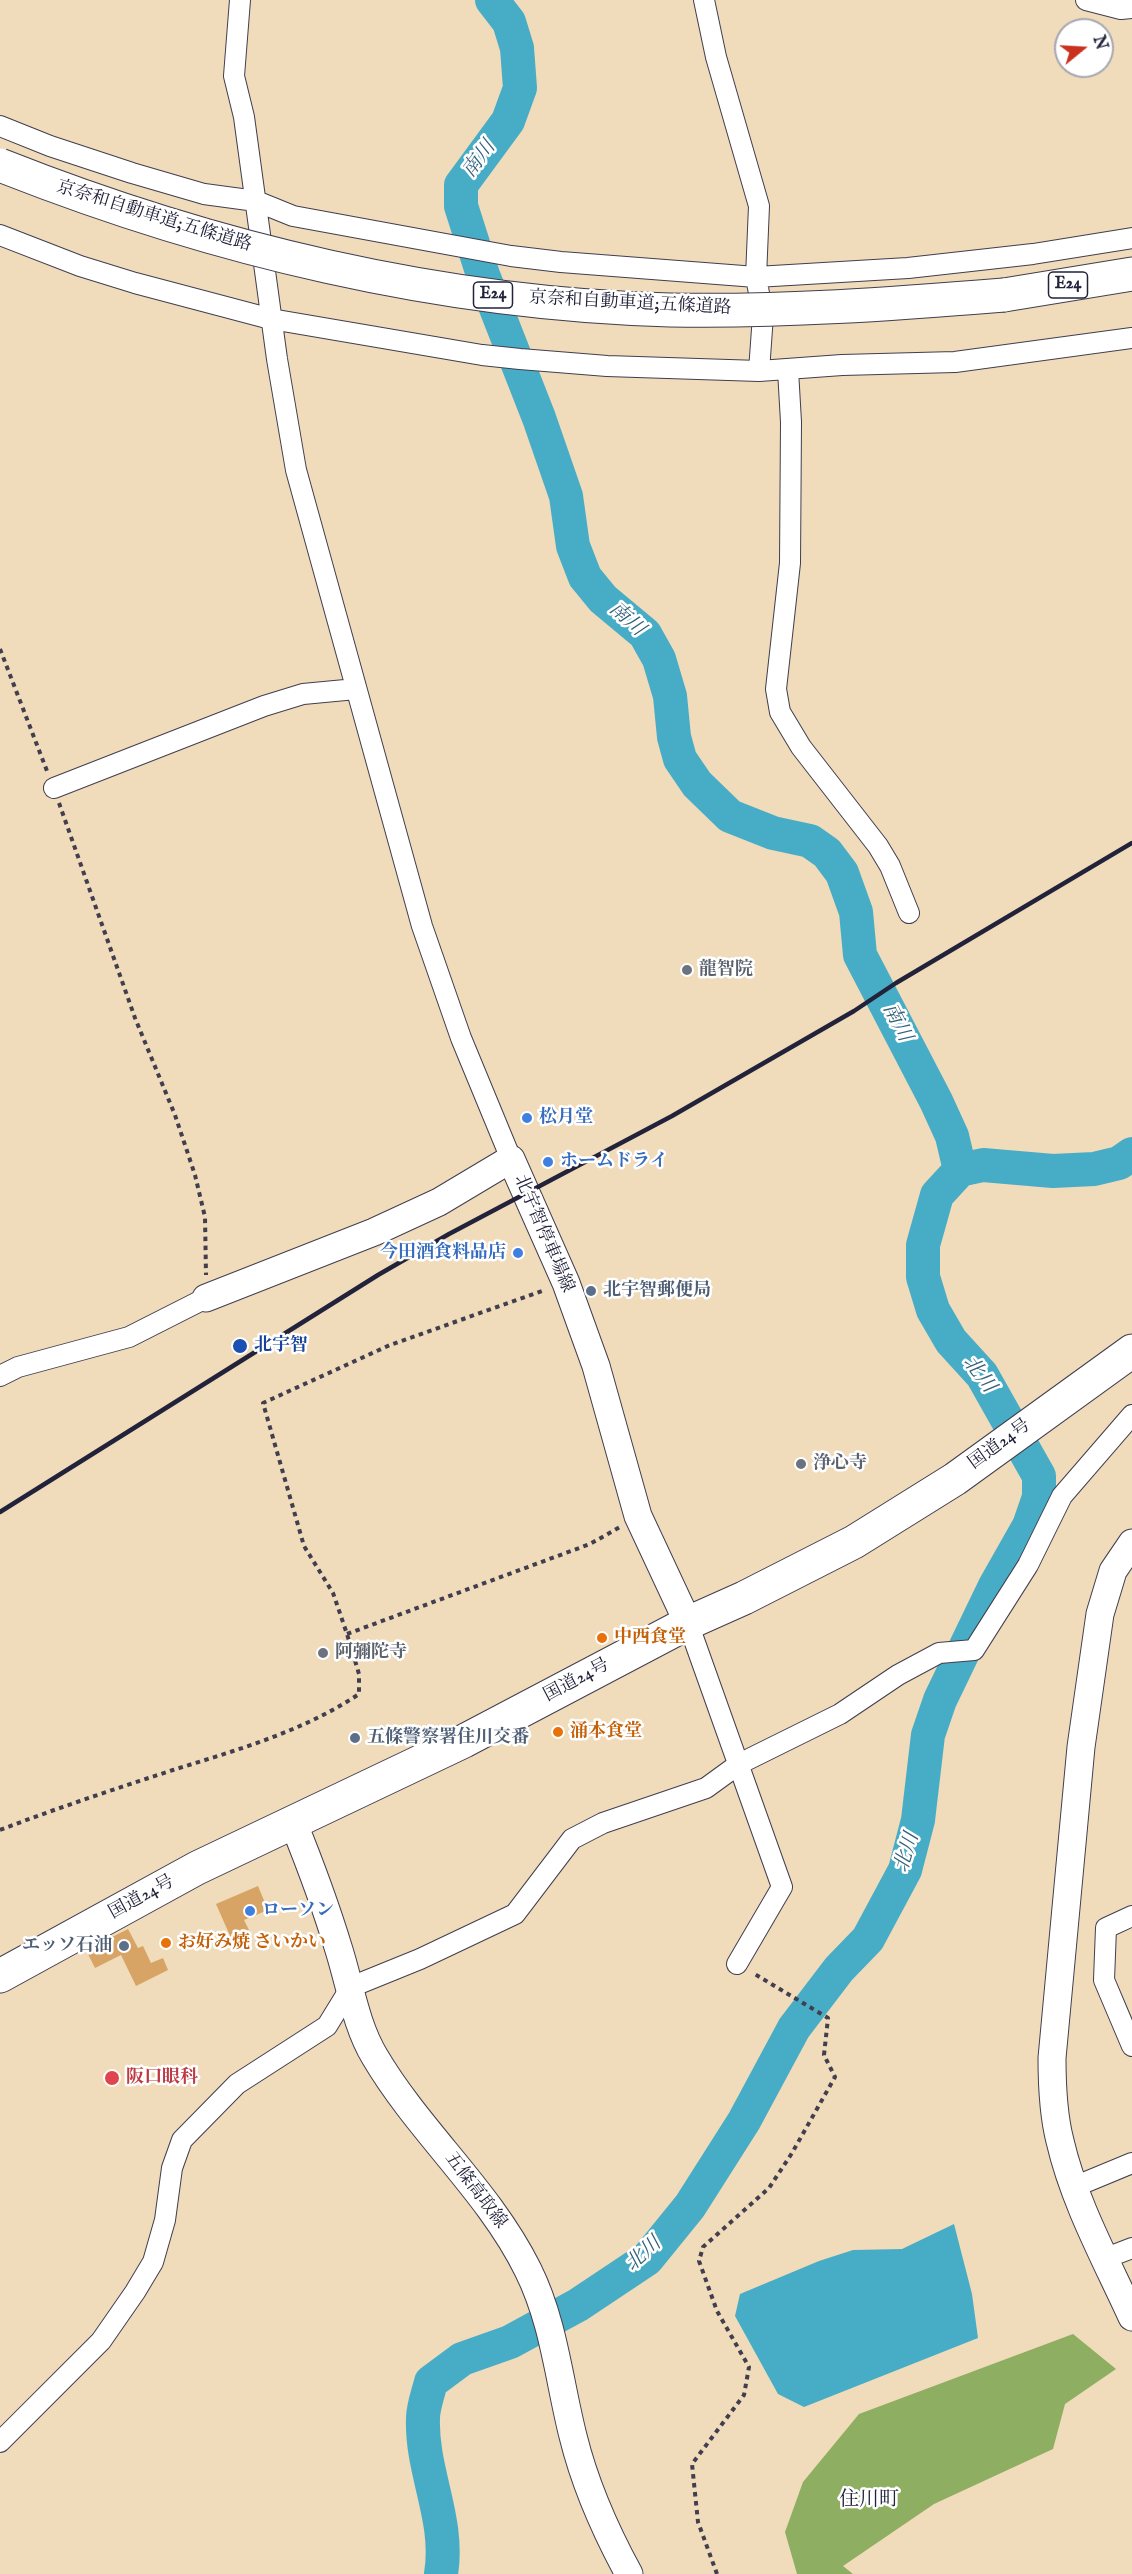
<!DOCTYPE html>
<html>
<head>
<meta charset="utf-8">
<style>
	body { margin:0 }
	#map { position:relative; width:1132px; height:2574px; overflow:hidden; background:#f0dbba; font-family:"IM FELL English",serif }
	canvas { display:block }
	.north { position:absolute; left:1054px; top:18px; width:60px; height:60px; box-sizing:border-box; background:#fff; border:2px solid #a7a7b1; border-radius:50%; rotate:72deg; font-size:16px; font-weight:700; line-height:24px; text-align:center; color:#22223b }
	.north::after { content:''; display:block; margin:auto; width:21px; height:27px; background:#c8321e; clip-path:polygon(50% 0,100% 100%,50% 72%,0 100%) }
</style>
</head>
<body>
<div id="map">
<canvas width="1132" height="2574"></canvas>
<div class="north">N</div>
</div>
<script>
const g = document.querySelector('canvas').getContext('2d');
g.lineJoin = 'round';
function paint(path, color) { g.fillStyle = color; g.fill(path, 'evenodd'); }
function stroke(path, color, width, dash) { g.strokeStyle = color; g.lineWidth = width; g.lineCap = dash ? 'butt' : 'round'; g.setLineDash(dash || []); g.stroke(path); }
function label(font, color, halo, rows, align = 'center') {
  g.font = font + ' "IM FELL English","Noto Serif JP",serif'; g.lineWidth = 5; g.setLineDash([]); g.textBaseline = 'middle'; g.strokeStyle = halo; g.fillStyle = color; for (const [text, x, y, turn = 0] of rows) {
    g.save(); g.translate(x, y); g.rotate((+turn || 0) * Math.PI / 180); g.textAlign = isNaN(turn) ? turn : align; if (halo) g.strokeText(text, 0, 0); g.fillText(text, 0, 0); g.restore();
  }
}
paint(new Path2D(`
	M1073 2334 1116 2369 1065 2404 1053 2449 934 2504 843 2566 853 2574H797L785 2532 803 2482 859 2414Z`), '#8eae62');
paint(new Path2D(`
	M954 2224 972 2294 978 2338 804 2407 778 2394 735 2316 740 2294 819 2261 853 2250 902 2249Z`), '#47adc6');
stroke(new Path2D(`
	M492 0 509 22 517 48 520 88 508 121 461 185V206L483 275 539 418 566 496 573 546 585 577 603 599 645 634 659 659 670 696 674 737 680 759 697 784 730 816 773 833 810 841 827 853 842 873 856 912 860 955 936 1101 952 1136 960 1170
	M441 2574C450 2519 421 2472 423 2418 423 2407 428 2394 431 2382L462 2359 510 2342 578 2305 647 2259 690 2206 744 2121 794 2028 839 1969 868 1939 905 1870 918 1820 928 1735 940 1700 995 1586 1029 1526 1039 1497V1476L982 1375 951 1341 933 1310 923 1277V1245L937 1195 960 1170 983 1165 1053 1171 1094 1169 1119 1163 1132 1154`), '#47adc6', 34);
paint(new Path2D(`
	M258 1886 268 1910 244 1920 249 1930 231 1938 216 1904Z
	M128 1929 138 1948 143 1946 151 1963 163 1958 168 1970 136 1986 121 1955 95 1968 86 1950Z`), '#d7a465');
const street = new Path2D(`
	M240 0 234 76 244 117 277 359 296 470 422 926 461 1038 511 1159
	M704 0 716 57 759 206 756 277 763 315 759 371
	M1086 0 1121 9 1132 8
	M0 126 50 146 132 173 204 194 256 201 293 216 511 256 561 262 756 277 908 268 1033 254 1132 238
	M0 235 80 266 135 283 271 319 482 355 520 359 607 366 759 371 842 365 955 362 1132 338
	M788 370 791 422 790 563 776 689 780 712 801 747 878 846 890 866 909 913
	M54 788 264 706 303 694 356 689
	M0 1376 18 1367 129 1337 206 1298
	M688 1623 782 1887 737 1964
	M1132 1916 1106 1928 1104 1980 1132 2046
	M1074 2187 1132 2163
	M1106 2258 1132 2248
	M0 2442 101 2341 135 2292 153 2262 165 2220 172 2168 182 2140 237 2084 327 2026 351 1987 420 1959 515 1914 572 1839 603 1823 706 1788 739 1764 840 1714 898 1675 939 1653 974 1650 1028 1565 1062 1496 1132 1415`);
const secondary = new Path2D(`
	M206 1298 374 1232 439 1202 511 1159 566 1283 596 1366 638 1516 688 1623
	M1132 1543 1113 1571 1100 1614 1081 1747 1052 2058C1052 2085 1053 2114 1060 2141 1074 2202 1106 2260 1132 2317
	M293 1822C310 1864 326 1907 339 1950 350 1985 356 2026 375 2057 420 2133 489 2191 528 2270 554 2322 559 2381 573 2436 585 2485 605 2530 629 2574`);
const highway = new Path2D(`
	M1004 295 1132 274
	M0 1976 197 1868 464 1741 688 1623 744 1598 854 1542 955 1479 1132 1351`);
stroke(street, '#413e4e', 22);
stroke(secondary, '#413e4e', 29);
stroke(highway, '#413e4e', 35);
stroke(new Path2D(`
	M0 649 47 771
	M59 803 135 1018 175 1115 195 1175 205 1217 206 1275
	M347 1634 590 1544 620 1527
	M0 1830C57 1808 115 1789 173 1770 237 1750 304 1731 359 1694V1674L347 1634 333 1593 304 1546 263 1403 390 1345 545 1290
	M717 2574 698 2522 692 2464 744 2395 749 2367 717 2311 699 2261 703 2247 769 2188 792 2153 835 2077 824 2055 828 2018 753 1973`), '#413e4e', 4, [4.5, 4.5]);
stroke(street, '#fff', 20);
stroke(secondary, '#fff', 27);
stroke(highway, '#fff', 33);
stroke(new Path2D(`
	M0 1512 378 1275 449 1234 672 1116 854 1011 896 983 1132 843`), '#22223b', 4.5);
const highwayBridge = new Path2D(`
	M0 165C212 249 441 304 670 310 782 312 893 304 1004 295`);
stroke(highwayBridge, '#413e4e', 35, []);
stroke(highwayBridge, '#fff', 33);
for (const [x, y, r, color] of [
	[687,970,6,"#6b7280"],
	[527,1118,6,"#3f7fe0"],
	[548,1162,6,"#3f7fe0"],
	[518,1253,6,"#3f7fe0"],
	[591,1291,6,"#5c6f8a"],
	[240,1346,8,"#1a4fb4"],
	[801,1464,6,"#6b7280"],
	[602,1638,6,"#e8710a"],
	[323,1653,6,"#6b7280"],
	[558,1732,6,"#e8710a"],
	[355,1738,6,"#5c6f8a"],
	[250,1911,6,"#3f7fe0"],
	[166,1943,6,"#e8710a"],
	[124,1946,6,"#5c6f8a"],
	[112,2078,8,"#e0444e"]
]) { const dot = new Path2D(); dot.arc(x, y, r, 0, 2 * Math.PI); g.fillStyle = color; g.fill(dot); stroke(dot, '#fff', 2); }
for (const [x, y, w] of [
	[1068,285,39],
	[493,295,39]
]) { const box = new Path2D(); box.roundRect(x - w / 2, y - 13, w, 26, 4.5); g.fillStyle = '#fff'; g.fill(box); stroke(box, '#22223b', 1.5); }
label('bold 16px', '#22223b', null, [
	["E24",1068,285],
	["E24",493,295]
]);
label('18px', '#22223b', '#fff', [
	["京奈和自動車道;五條道路",154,217,17],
	["京奈和自動車道;五條道路",630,304,3],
	["北宇智停車場線",543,1234,67],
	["国道24号",1000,1445,-36],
	["国道24号",577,1681,-28],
	["国道24号",142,1898,-29],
	["五條高取線",475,2191,53]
]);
label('bold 18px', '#5b616d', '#fff', [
	["龍智院",699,970],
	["浄心寺",813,1464],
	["阿彌陀寺",335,1653]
], 'left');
label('bold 18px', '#366cbe', '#fff', [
	["松月堂",539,1118],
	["ホームドライ",560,1162],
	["今田酒食料品店",506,1253,"right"],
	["ローソン",262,1911]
], 'left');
label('bold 18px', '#4e5e75', '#fff', [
	["北宇智郵便局",603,1291],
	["五條警察署住川交番",367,1738],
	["エッソ石油",112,1946,"right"]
], 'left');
label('bold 18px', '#164399', '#fff', [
	["北宇智",254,1346]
], 'left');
label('bold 18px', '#c56008', '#fff', [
	["中西食堂",614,1638],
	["涌本食堂",570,1732],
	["お好み焼 さいかい",178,1943]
], 'left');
label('bold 18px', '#be3a42', '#fff', [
	["阪口眼科",126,2078]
], 'left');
label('italic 20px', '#33617a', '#fff', [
	["南川",480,160,-53],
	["南川",626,620,42],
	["南川",896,1023,63],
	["北川",978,1375,53],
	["北川",908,1853,-73],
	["北川",644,2255,-42]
]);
label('20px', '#22223b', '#fff', [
	["住川町",869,2501]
]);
</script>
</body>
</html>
